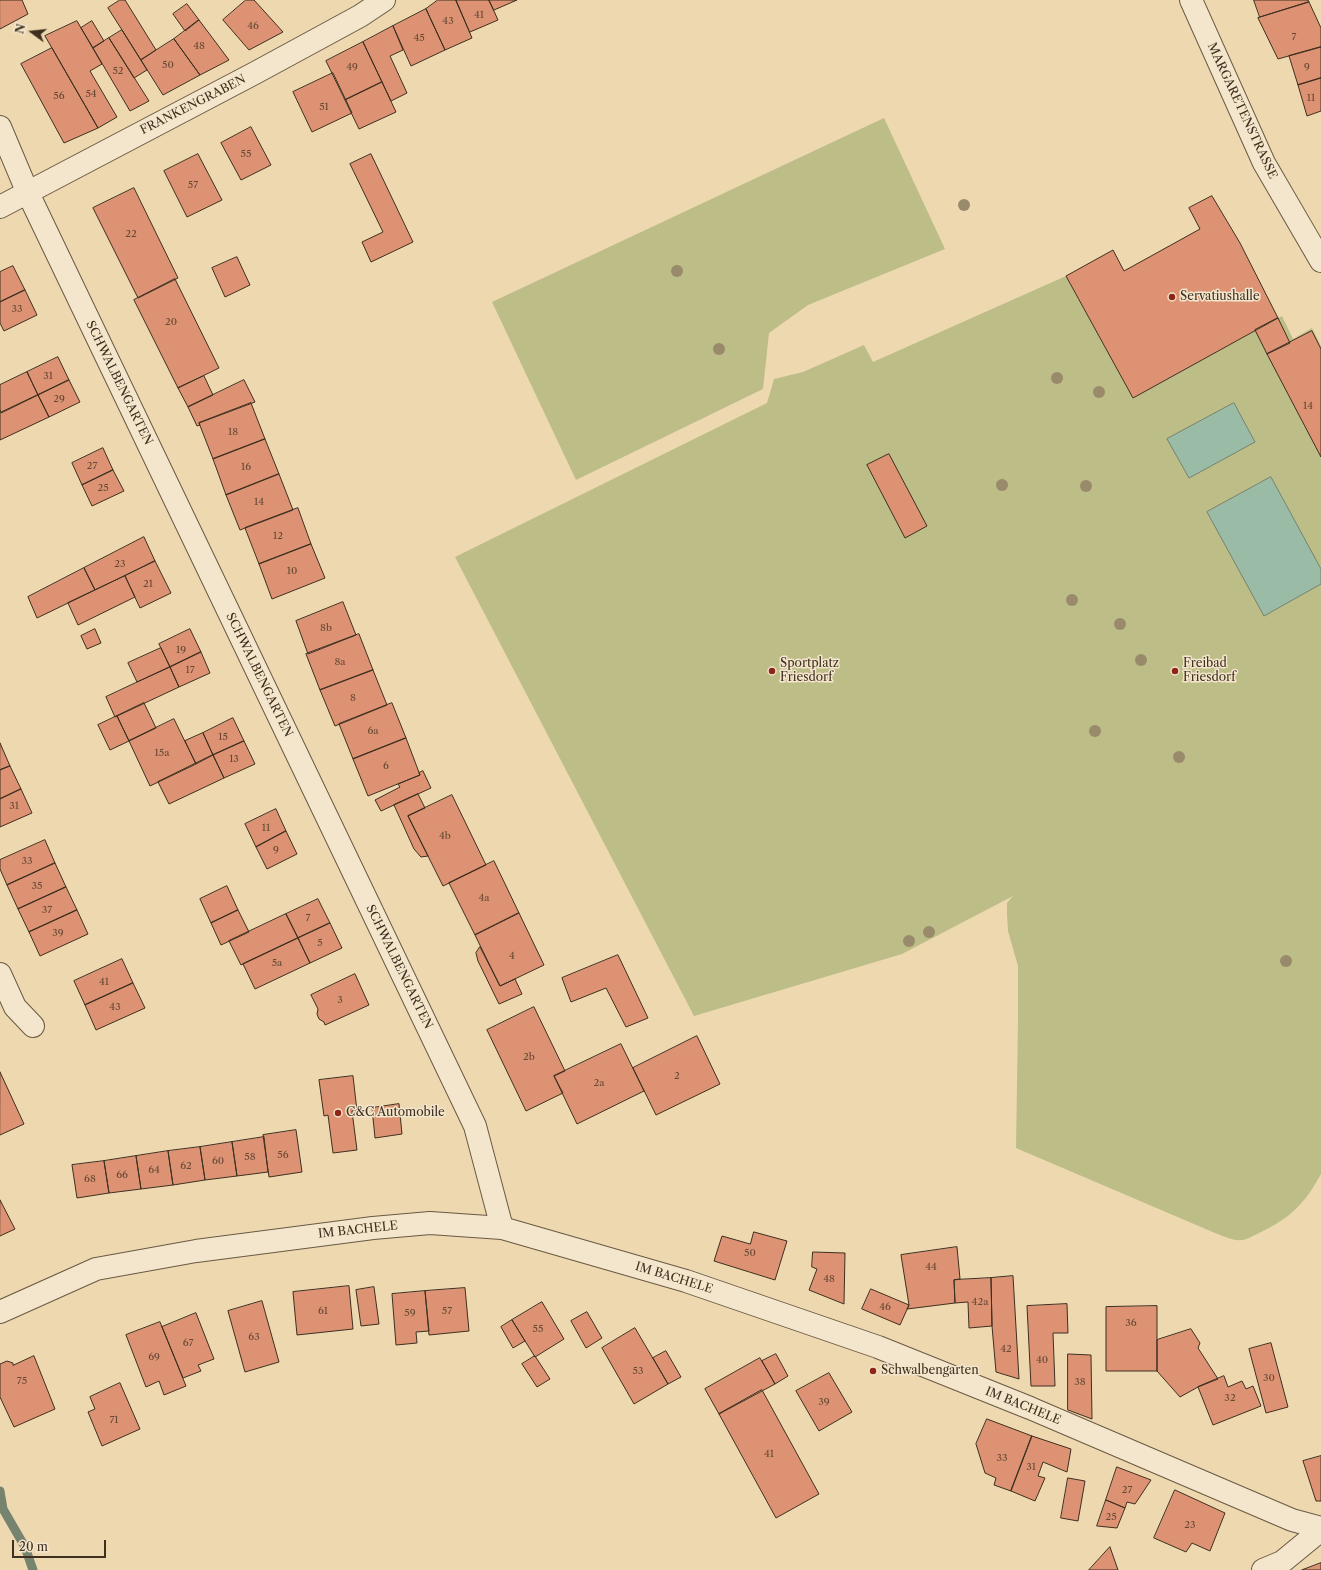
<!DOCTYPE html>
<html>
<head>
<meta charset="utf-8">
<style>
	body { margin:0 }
	#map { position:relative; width:1321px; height:1570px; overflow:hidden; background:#edd8b0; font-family:"Libre Caslon Text",serif }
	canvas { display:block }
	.north { position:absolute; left:12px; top:12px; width:40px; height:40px; -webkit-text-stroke:3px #f3e6cc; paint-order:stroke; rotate:285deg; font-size:11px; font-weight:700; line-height:16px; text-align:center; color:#3e2f1f }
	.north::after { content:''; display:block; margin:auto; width:14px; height:18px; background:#3e2f1f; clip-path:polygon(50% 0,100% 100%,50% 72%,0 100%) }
	.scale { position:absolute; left:12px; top:1540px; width:94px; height:18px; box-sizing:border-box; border:2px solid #3e2f1f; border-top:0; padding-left:5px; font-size:12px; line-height:14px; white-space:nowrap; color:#3e2f1f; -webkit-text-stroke:3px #f3e6cc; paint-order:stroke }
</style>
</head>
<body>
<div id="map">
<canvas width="1321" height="1570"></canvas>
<div class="north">N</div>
<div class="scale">20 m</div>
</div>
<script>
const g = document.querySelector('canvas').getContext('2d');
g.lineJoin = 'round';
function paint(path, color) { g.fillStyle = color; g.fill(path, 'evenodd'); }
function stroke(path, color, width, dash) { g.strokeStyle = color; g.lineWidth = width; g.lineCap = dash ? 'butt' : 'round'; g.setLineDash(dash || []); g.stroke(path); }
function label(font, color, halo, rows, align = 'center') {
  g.font = font + ' "Libre Caslon Text",serif'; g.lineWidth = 3; g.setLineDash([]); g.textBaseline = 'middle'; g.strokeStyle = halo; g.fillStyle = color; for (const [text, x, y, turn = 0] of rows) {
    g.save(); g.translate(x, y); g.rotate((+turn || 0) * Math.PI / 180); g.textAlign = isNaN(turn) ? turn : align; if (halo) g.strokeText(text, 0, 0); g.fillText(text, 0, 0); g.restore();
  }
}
paint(new Path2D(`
	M884 118 945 249 808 305 769 333 763 389 576 480 492 302Z
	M1066 276 1133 398 1282 316 1293 339 1312 328 1321 346V1174C1304 1205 1290 1218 1259 1233 1254 1235 1247 1240 1242 1240 1233 1241 1223 1236 1215 1233L1016 1148 1018 1021V966L1008 931 1007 914V903L1013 896 902 954 694 1016 455 557 767 403 774 379 803 372 864 345 873 362Z`), '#bdbd88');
const water = new Path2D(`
	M1234 403 1255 442 1189 478 1167 439Z
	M1271 477 1321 569V584L1264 616 1207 512Z`);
paint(water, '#9abba5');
stroke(water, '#75836f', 1);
stroke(new Path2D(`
	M0 1491 3 1509 25 1547 33 1570`), '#75836f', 9);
const building = new Path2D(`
	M0 0H22L28 14 0 29Z
	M120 0H125L156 50 141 60 108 8Z
	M246 0H254L283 32 249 50 223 20Z
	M438 0H456L472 38 445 50 426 9Z
	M456 0H489L498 20 470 32Z
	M489 0H517L494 10Z
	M1254 0H1308L1309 2 1260 17Z
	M1309 2 1321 28V47L1278 59 1258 18Z
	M187 4 199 20 185 31 173 14Z
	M426 9 445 50 411 66 393 26Z
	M199 20 229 60 200 75 174 39Z
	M77 21 102 64 90 71 117 117 98 128 45 36Z
	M92 21 104 41 93 48 81 28Z
	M393 26 403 50 390 56 407 93 391 101 363 42Z
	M122 30 147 70 134 78 109 38Z
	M109 38 149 101 130 111 93 48Z
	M174 39 200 75 163 95 141 60Z
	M363 42 382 82 345 100 326 61Z
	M1321 47V78L1298 85 1289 56Z
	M52 48 98 128 64 143 21 64Z
	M333 73 352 113 312 132 293 92Z
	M1321 78V111L1307 116 1298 85Z
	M382 82 396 112 359 129 345 100Z
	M251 127 271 165 241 180 221 143Z
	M198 154 222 200 187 217 164 171Z
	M371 154 413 242 371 262 362 242 383 232 350 164Z
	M134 188 178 278 138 298 93 208Z
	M1212 196 1240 243 1278 318 1133 398 1066 276 1113 250 1124 271 1200 229 1189 208Z
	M237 257 250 285 225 297 212 268Z
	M13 266 25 290 0 302V272Z
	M175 279 219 368 178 388 134 300Z
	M25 290 37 315 4 331 0 323V302Z
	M1278 318 1290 343 1267 354 1255 330Z
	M1312 331 1321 349V457L1267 354Z
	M58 357 69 380 38 395 27 372Z
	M27 372 38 395 1 413 0 409V385Z
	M204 376 213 395 188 407 178 388Z
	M69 380 80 402 49 417 38 395Z
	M244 380 255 402 199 423 200 425 197 426 188 407Z
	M38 395 49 417 0 440V413Z
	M251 403 265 439 213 459 199 423Z
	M265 439 279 474 226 495 213 459Z
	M103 448 113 470 82 485 72 463Z
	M889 454 927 526 905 538 867 465Z
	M113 470 124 491 92 506 82 485Z
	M279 474 293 510 240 530 226 495Z
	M298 508 311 544 259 564 245 528Z
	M144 537 155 561 95 590 84 568Z
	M311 544 325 578 272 599 259 564Z
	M155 561 171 593 140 608 125 576Z
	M84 568 95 590 37 618 28 597Z
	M125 576 135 597 78 625 68 603Z
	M343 602 356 635 308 654 296 621Z
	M95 629 101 643 87 649 81 636Z
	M190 629 201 652 170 667 159 644Z
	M359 634 373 670 320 690 306 654Z
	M161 648 170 667 137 682 128 663Z
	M201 652 210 673 179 687 170 667Z
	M170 667 179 687 115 717 106 697Z
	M373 670 387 705 335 726 320 690Z
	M144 703 156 728 129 741 117 716Z
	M392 703 406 738 353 759 339 724Z
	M117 716 129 741 110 750 98 725Z
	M233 718 244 741 213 755 203 733Z
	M174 719 196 764 150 786 129 741Z
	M203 733 213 755 196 764 185 741Z
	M406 738 420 775 368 796 353 759Z
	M244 741 255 764 224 778 213 755Z
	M0 743 10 766 0 770Z
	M213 755 224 778 169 804 158 782Z
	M10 766 21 789 0 799V770Z
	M423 771 431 788 381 811 375 800 400 787 398 784 420 775 419 773Z
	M21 789 32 813 0 827V799Z
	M418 794 425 808 408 816 428 856 421 857 414 849 394 805Z
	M452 795 486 865 443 886 408 816Z
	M276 809 286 831 256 847 245 824Z
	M286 831 297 854 267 869 256 847Z
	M45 840 55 863 7 885 0 869V860Z
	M494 861 519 913 475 935 449 883Z
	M55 863 66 887 18 909 7 885Z
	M227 886 238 910 211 923 200 899Z
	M66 887 77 910 29 932 18 909Z
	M318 899 330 923 298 938 286 914Z
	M77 910 88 934 40 956 29 932Z
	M238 910 249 932 221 945 211 923Z
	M519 913 544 965 500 986 475 935Z
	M286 914 298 938 241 965 229 941Z
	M330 923 342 948 310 963 298 938Z
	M298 938 310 963 255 989 243 964Z
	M480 947 500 986 515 979 522 994 499 1004 478 961 476 953Z
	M618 955 648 1018 626 1027 606 988 571 1002 562 978Z
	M122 959 133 983 85 1005 74 981Z
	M355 974 369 1005 325 1025 324 1022 319 1019 317 1014 318 1009 311 995Z
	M133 983 145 1008 96 1030 85 1005Z
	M534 1007 565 1071 554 1076 563 1093 526 1111 487 1030Z
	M697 1036 720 1084 656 1115 633 1068Z
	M621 1044 644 1091 577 1124 554 1076Z
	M0 1072 24 1124 0 1135Z
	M353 1076 357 1111H352L357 1150 333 1153 328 1115 324 1116 319 1080Z
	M399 1104 402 1134 375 1138 372 1108Z
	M296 1130 302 1172 269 1177 263 1135Z
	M264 1137 268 1172 237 1176 232 1142Z
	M232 1142 237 1176 205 1180 200 1147Z
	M200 1147 205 1180 173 1185 168 1151Z
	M168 1151 173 1185 141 1189 136 1156Z
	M136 1156 141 1189 109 1193 104 1161Z
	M104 1161 109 1193 77 1198 72 1165Z
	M0 1200 15 1229 0 1236Z
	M754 1232 787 1241 775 1280 714 1261 722 1236 750 1244Z
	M957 1247 960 1279 954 1280 955 1303 907 1309 909 1305 901 1255Z
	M813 1252 845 1253 844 1304 809 1290 817 1269 812 1267Z
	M1013 1276 1019 1379 996 1372 992 1326 991 1278Z
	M991 1278 992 1326 969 1328 968 1302 955 1303 954 1280Z
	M349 1286 353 1329 297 1335 293 1292Z
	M374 1287 379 1324 361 1326 356 1290Z
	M465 1288 469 1331 429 1335 425 1291Z
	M871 1289 909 1305 900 1325 862 1309Z
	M425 1291 429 1331 416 1332 417 1343 396 1345 392 1294Z
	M262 1301 279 1362 245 1372 228 1311Z
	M542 1302 564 1339 535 1357 512 1320Z
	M1067 1304 1068 1333H1053L1055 1386H1031L1027 1306Z
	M1157 1306V1371H1106V1307Z
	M587 1312 602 1338 586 1348 571 1321Z
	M196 1313 214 1359 198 1365 201 1371 183 1378 162 1327Z
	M512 1320 525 1341 513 1348 501 1327Z
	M160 1322 186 1386 164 1395 159 1381 146 1387 126 1335Z
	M635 1328 668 1384 634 1404 602 1348Z
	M1191 1329 1200 1343 1198 1348 1218 1379 1198 1387 1180 1397 1157 1371V1340Z
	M1271 1343 1288 1407 1266 1413 1249 1349Z
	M666 1351 681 1377 668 1384 653 1358Z
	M776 1354 788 1376 775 1384 762 1361Z
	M1068 1354 1091 1355 1092 1419 1068 1410Z
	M34 1356 55 1409 14 1427 0 1397V1364L7 1361 13 1363V1365Z
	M535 1356 550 1379 537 1387 522 1364Z
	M760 1358 775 1384 719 1414 705 1389Z
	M829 1373 852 1412 819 1431 796 1391Z
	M1224 1376 1228 1387 1242 1381 1246 1389 1253 1386 1261 1406 1213 1425 1198 1387Z
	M120 1383 140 1429 102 1446 88 1412 95 1409 90 1397Z
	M762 1390 819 1494 776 1518 719 1414Z
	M987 1419 1032 1436 1011 1491 994 1485 996 1478 985 1473 976 1444Z
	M1032 1436 1071 1449 1067 1472 1043 1462 1038 1476 1045 1478 1035 1501 1011 1491Z
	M1321 1456V1501H1316L1303 1461Z
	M1117 1467 1151 1480 1135 1504 1127 1502 1125 1508 1106 1500Z
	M1068 1478 1085 1481 1078 1521 1061 1518Z
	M1175 1490 1225 1513 1210 1551 1192 1543 1186 1552 1154 1538Z
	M1106 1500 1125 1508 1117 1528 1097 1526Z
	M1110 1547 1118 1570H1089Z
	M1321 1563V1570H1302Z`);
paint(building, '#dd9373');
stroke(building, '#3e2f1f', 1);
const street = new Path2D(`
	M1191 0 1264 163 1321 261
	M0 127 27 191 475 1126 502 1228
	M0 207 255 73 360 16 384 0
	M0 974 15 1007 33 1026
	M0 1312 96 1269 196 1251 373 1228 430 1223 502 1228 686 1281 878 1347 1030 1408 1292 1520 1321 1528
	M1263 1570 1282 1562 1321 1530`);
stroke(street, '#6a5943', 24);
stroke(street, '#f3e6cc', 22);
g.fillStyle = '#9a8a6c';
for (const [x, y] of [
	[964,205],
	[677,271],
	[719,349],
	[1057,378],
	[1099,392],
	[1002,485],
	[1086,486],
	[1072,600],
	[1120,624],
	[1141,660],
	[1095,731],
	[1179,757],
	[929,932],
	[909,941],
	[1286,961]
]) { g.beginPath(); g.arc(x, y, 6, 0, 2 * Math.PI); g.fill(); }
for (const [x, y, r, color] of [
	[1172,297,4,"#8f2418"],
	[772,671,4,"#8f2418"],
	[1175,671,4,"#8f2418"],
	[338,1113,4,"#8f2418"],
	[873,1371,4,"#8f2418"]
]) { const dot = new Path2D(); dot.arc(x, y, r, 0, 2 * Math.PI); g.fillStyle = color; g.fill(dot); stroke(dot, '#f3e6cc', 1.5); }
label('10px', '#664834', null, [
	["41",479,15],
	["43",448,21],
	["46",253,26],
	["7",1294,37],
	["45",419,38],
	["48",199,46],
	["50",168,65],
	["49",352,67],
	["9",1307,67],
	["52",118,71],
	["54",91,94],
	["56",59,96],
	["11",1311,98],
	["51",324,107],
	["55",246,154],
	["57",193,185],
	["22",131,234],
	["33",17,309],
	["20",171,322],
	["31",48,376],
	["29",59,399],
	["14",1308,406],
	["18",233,432],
	["27",92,466],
	["16",246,467],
	["25",103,488],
	["14",259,502],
	["12",278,536],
	["23",120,564],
	["10",292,571],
	["21",148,584],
	["8b",326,628],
	["19",181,650],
	["8a",340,662],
	["17",190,670],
	["8",353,698],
	["6a",373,731],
	["15",223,737],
	["15a",162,753],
	["13",234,759],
	["6",386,766],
	["31",14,806],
	["11",266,828],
	["4b",445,836],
	["9",276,850],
	["33",27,861],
	["35",37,886],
	["4a",484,898],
	["37",47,910],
	["7",308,918],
	["39",58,933],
	["5",320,943],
	["4",512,956],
	["5a",277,963],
	["41",104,982],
	["3",340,1000],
	["43",115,1007],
	["2b",529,1057],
	["2",677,1076],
	["2a",599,1083],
	["56",283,1155],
	["58",250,1157],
	["60",218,1161],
	["62",186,1166],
	["64",154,1170],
	["66",122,1175],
	["68",90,1179],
	["50",750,1253],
	["44",931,1267],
	["48",829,1279],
	["42a",980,1302],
	["46",885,1307],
	["61",323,1311],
	["57",447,1311],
	["59",410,1313],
	["36",1131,1323],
	["55",538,1329],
	["63",254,1337],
	["67",188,1343],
	["42",1006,1349],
	["69",154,1357],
	["40",1042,1360],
	["53",638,1371],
	["30",1269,1378],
	["75",22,1381],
	["38",1080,1382],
	["32",1230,1398],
	["39",824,1402],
	["71",114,1420],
	["41",769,1454],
	["33",1002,1458],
	["31",1031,1467],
	["27",1127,1490],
	["25",1111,1517],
	["23",1190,1525]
]);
label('12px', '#3e2f1f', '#f3e6cc', [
	["FRANKENGRABEN",193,105,-27],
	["MARGARETENSTRASSE",1242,111,65],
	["SCHWALBENGARTEN",119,383,64],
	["SCHWALBENGARTEN",259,675,64],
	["SCHWALBENGARTEN",399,967,64],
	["IM BACHELE",358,1230,-6],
	["IM BACHELE",674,1278,17],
	["IM BACHELE",1023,1406,22]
]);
label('12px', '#3e2f1f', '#f3e6cc', [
	["Servatiushalle",1180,297],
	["Sportplatz",780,664],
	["Friesdorf",780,678],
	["Freibad",1183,664],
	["Friesdorf",1183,678],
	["C&C Automobile",346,1113],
	["Schwalbengarten",881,1371]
], 'left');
</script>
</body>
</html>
